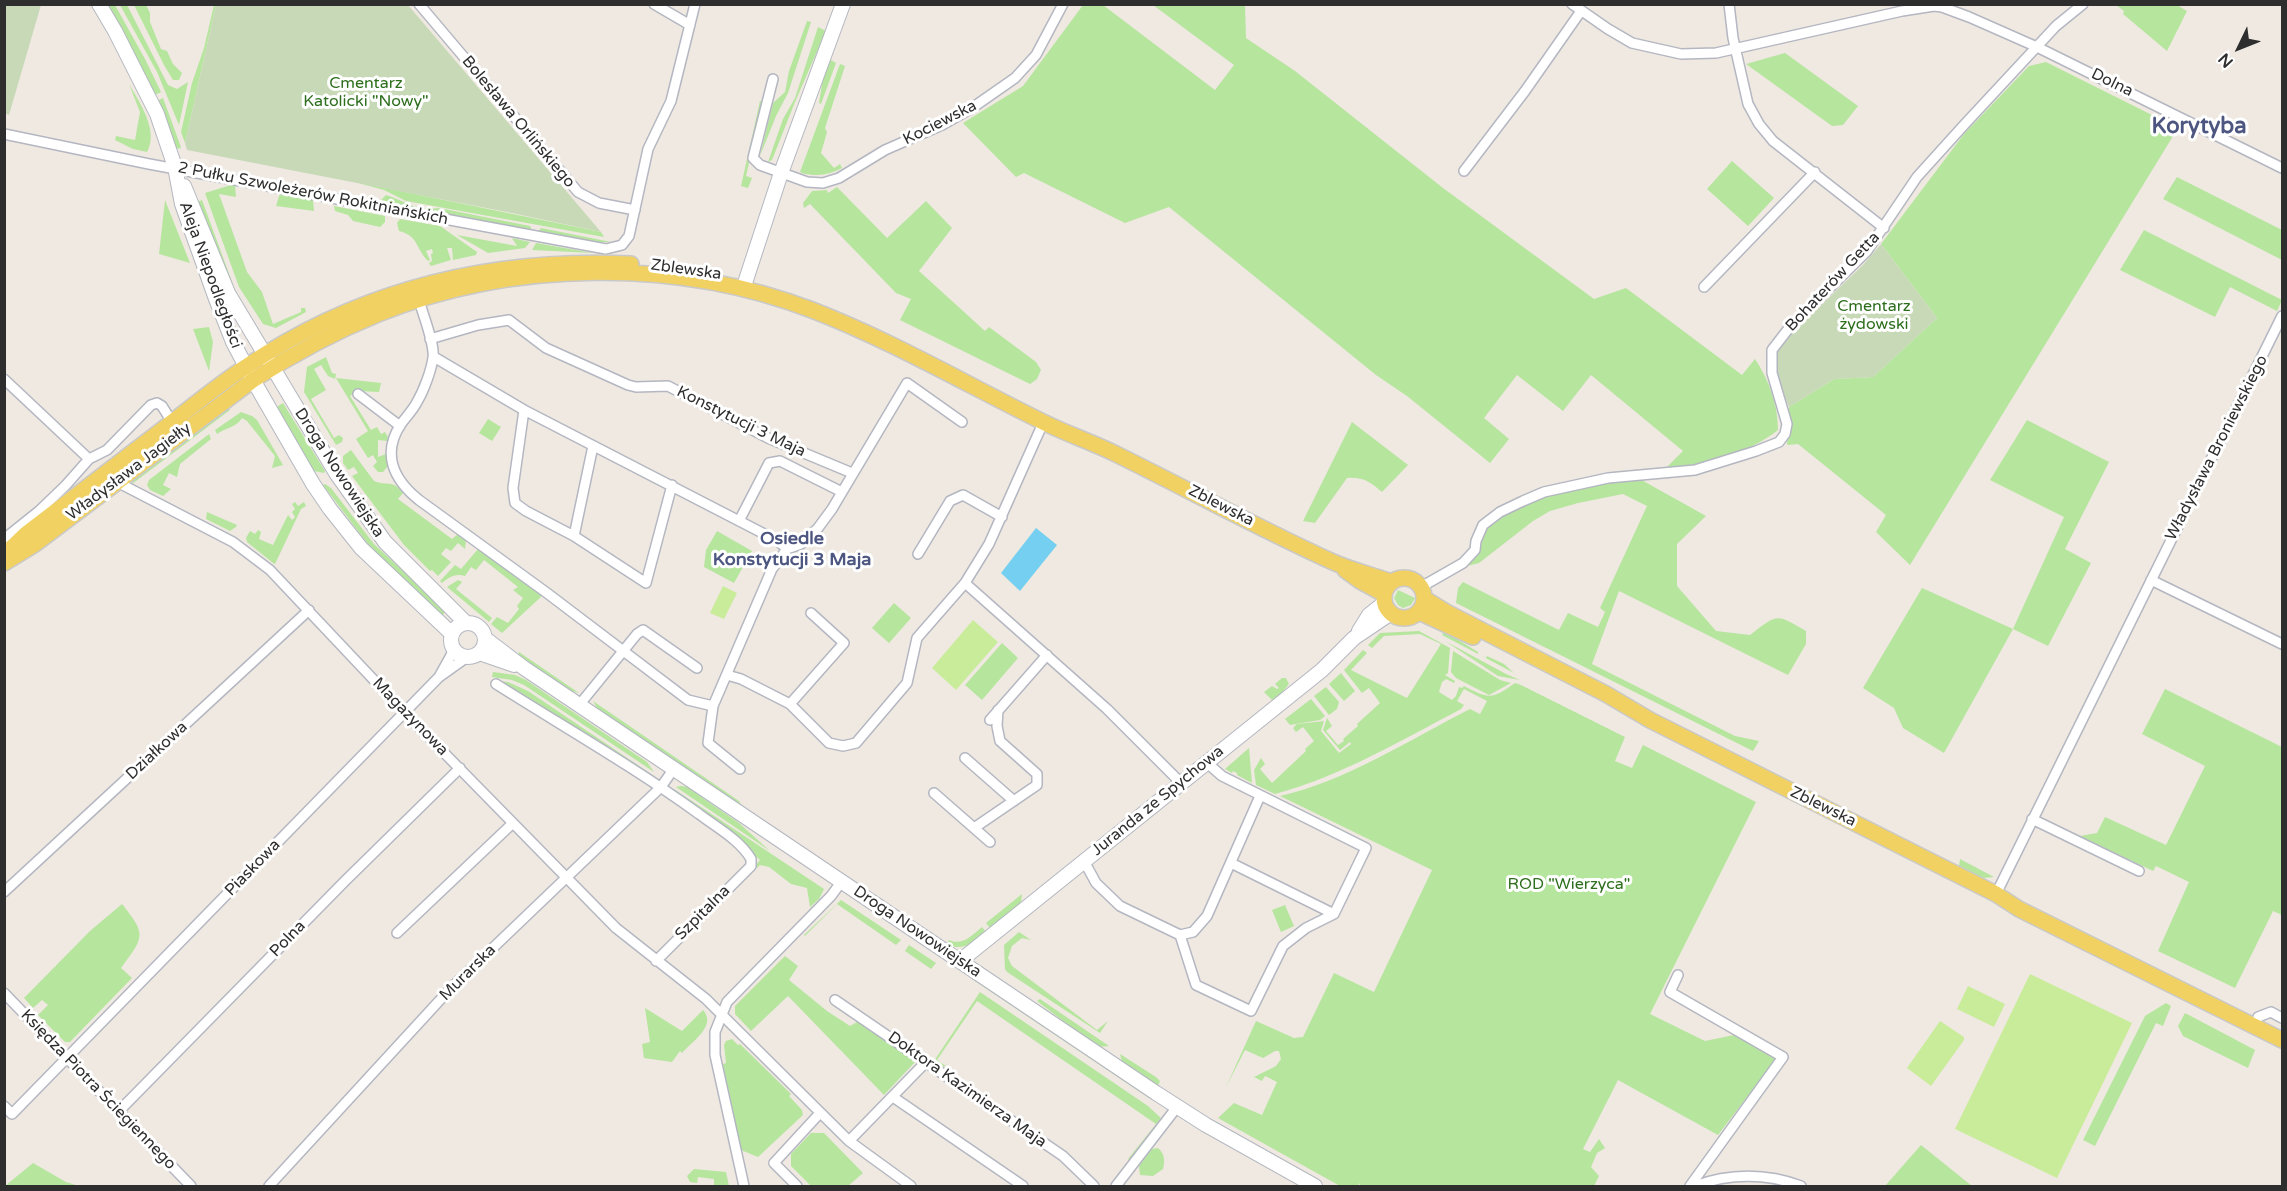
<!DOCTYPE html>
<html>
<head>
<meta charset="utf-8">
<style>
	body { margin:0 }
	#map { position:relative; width:2287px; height:1191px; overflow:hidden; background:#efe9e1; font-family:"Varela Round",sans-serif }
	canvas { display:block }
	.frame { position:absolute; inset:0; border:6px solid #2e2e2e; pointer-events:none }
	.north { position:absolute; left:2209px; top:18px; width:60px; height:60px; -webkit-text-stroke:4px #fff; paint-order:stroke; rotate:227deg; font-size:16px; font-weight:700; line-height:24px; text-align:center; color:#2e2e2e }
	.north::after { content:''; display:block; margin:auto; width:21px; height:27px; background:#2e2e2e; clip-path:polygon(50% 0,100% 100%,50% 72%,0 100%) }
</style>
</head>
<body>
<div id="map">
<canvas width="2287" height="1191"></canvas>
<div class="frame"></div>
<div class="north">N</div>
</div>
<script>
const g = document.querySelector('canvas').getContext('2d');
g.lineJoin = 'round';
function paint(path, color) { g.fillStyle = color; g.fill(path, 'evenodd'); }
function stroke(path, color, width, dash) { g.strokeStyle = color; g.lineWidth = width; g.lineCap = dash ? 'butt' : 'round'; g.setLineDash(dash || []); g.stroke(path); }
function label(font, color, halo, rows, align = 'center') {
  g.font = font + ' "Varela Round",sans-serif'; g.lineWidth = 6; g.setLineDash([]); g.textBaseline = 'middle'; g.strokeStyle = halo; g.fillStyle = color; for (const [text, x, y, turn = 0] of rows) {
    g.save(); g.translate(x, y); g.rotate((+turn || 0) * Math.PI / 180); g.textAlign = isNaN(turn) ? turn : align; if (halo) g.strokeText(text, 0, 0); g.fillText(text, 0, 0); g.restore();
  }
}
paint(new Path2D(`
	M105 5H115L145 59 161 92 155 95Z
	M120 5H127L168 85 177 89 188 82 179 125 157 72Z
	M134 5H146L150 13V22L161 49 167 51 173 64 182 73 179 80H173L164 65Z
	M214 5H216L185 143 181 132 192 83 204 48Z
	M1083 5H1103L1215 90 1234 65 1153 5H1245L1246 38 1295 71 1443 188 1594 299 1626 288 1742 375 1755 359C1769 380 1778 405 1778 430 1747 455 1703 463 1664 470L1683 451 1591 375 1563 411 1517 375 1484 418 1509 439 1490 463 1407 396 1376 375 1169 207 1125 223 1024 173 1016 177 963 123 1023 86Z
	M2116 5H2177L2187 11 2167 51 2123 14 2124 11Z
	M807 21 811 22 788 93 776 116 760 156 773 103 785 92 789 71Z
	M818 27 826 31 795 102 772 160 768 162 783 119 795 98Z
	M1785 53 1858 106 1843 125 1832 126 1746 64Z
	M831 60 836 63 821 104 819 103 823 78Z
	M2046 62 2178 128 1910 565 1876 532 1886 515 1798 444 1787 445 1789 407 1834 379 1873 377 1937 318 1881 244 1964 134 2029 66Z
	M840 64 845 66 825 128 827 132 821 153 834 168 840 164 842 168C829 175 817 177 802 173L800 172Z
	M129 84C140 103 159 131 147 152L133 149 115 140 116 136 135 140 140 112Z
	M163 98 181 147 179 149 175 147 157 101Z
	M760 101 763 102 746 176 752 178 754 173 748 188 741 186Z
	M1732 161 1774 198 1748 226 1707 189Z
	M2177 177 2282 230V260L2163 199Z
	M351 181 601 232 604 237 406 201 384 190Z
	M231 185 235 186 236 197 219 194 247 272 262 292 273 324 301 312V308H305L306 312 276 328 263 324 239 287 205 193Z
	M837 187 887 238 926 201 952 228 919 271 985 331 989 327 1036 362 1041 370 1037 379 1030 384 900 320 911 299 896 293 810 204 804 208 803 203 812 191 827 190 828 193Z
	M280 193 313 200 314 211 276 206Z
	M386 195C405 201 415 211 439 208L530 226 532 230 380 201Z
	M165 200 190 263 159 254Z
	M202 200 235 290 254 323 232 293 196 203Z
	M334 206 385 216V222L380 227 353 221 348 215 335 211Z
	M400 219 440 226 477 252 476 255 453 260 452 248H447L451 260 431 266 429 263 432 261 431 254 433 253 432 249 426 251 430 260 428 261C415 248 419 236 399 231L397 223Z
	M541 228 611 242H594L538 232Z
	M2144 230 2282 300 2277 311 2230 287 2215 317 2120 270Z
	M457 235 517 246 512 238 530 242 525 248 488 253Z
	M536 243 593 253 532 250Z
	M209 327 213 342 209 371 193 329Z
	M326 357 332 373 336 374 335 379 328 376 321 365 314 369 326 390 311 399 334 438 339 435 343 438 342 442 336 445 304 392 307 367Z
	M336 378 381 383 379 392 358 391 350 396 371 430 377 427 381 434 385 432 388 437 387 441 378 440V457L386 454 388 466 383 472H378L373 466 377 462 373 455 368 458 356 439 368 431Z
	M283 403 325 471 324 473 314 471 275 408Z
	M228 407 230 410 132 484 133 480Z
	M241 412 252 416 257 420 283 465 272 468 275 456 247 421 242 418C237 427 225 428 217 434L215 430Z
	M488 419 501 427 492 441 479 433Z
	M2027 420 2109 462 2065 549 2091 563 2048 646 2013 629 1944 753 1903 728 1894 708 1863 688 1922 588 2013 629 2064 517 1990 480Z
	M1352 422 1408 465 1382 492C1370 482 1364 477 1347 478L1315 523 1303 521Z
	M209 434 211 439 180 464 177 477 169 473 163 485 171 489 163 496 150 490 147 485 149 480Z
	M351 450 374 481C388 487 391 478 403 493L398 499 452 539 458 534 466 540 465 549 458 543 451 551 446 548 441 554 451 562 438 576 432 570 430 571 404 545 352 476 358 473 354 467 348 470 343 463V456Z
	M1638 478 1706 516 1677 544V586L1716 631 1750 635C1778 614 1775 613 1806 631V644L1788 675 1619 591 1592 664 1735 736 1759 741 1753 751 1456 603 1458 588 1463 582 1559 630 1568 613 1598 627 1605 612 1600 608 1647 506 1623 494 1578 503 1550 511 1533 521 1479 563 1467 566 1479 552 1486 527 1502 515 1546 495 1609 481Z
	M325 484 331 488 374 544 446 611 440 618 380 560 323 485Z
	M298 500 295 502 298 506 304 502 306 506 301 509 275 564 273 563 247 542 246 538 250 531 255 534 258 530 261 532 259 539 273 545 288 515 292 520 295 517 292 512 295 509 292 504Z
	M207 512 237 525 236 527 230 531 206 519Z
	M717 531 752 551 734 583 704 567 706 550Z
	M478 549 483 550 543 595 502 633 491 624 497 617 508 623 519 609 517 606 523 598 513 590 518 587 484 560 476 570 471 567 465 576C456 573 449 577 442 583L440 581 455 565 461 569Z
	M458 580 462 582 456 589 492 618 489 622 447 587Z
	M1398 590 1415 598 1411 605 1403 608 1398 605 1394 598Z
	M894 603 911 618 889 643 872 628Z
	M1419 631 1450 648 1448 673 1445 675 1455 681 1454 683 1446 679 1442 682 1439 692 1452 700 1456 696 1459 687 1462 688 1464 686C1489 699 1491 700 1515 683L1521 685 1625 737 1615 761 1632 768 1643 745 1756 802 1650 1014 1705 1041 1734 1035 1776 1059 1718 1135 1618 1080 1583 1149 1590 1152 1599 1139 1605 1148 1597 1153 1591 1167 1599 1176 1594 1186H1360V1183L1358 1186H1340L1218 1118 1234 1103 1262 1115 1277 1082 1265 1076 1262 1081 1254 1077 1276 1066 1281 1059 1279 1051H1275L1263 1058 1245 1050 1226 1087 1256 1021 1294 1038 1303 1037 1334 973 1374 992 1432 870 1280 796C1344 782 1411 739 1470 709L1480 714 1487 701 1464 689 1457 701 1464 705 1461 709C1402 740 1339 777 1275 794L1256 785 1254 770 1261 758 1265 764 1260 769 1272 783 1306 751 1305 749 1314 741 1303 727 1296 732 1293 728 1297 724 1324 721 1321 731 1339 753 1351 744 1350 742 1340 750 1323 730 1327 718 1332 726 1326 731 1338 745 1344 741 1343 739 1358 726 1357 724 1380 703 1369 688 1362 693 1344 670 1363 650 1367 653 1351 670 1407 698 1441 644 1420 634 1384 636 1372 648 1368 645 1380 633Z
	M1444 631 1478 652V654L1486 658 1487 656 1504 664 1514 673 1442 635Z
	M1445 641 1506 674 1520 680 1498 676Z
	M1002 643 1018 658 982 700 965 685Z
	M1453 651 1500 680 1511 683 1489 695 1456 678 1451 672Z
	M519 652 579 693 572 691 518 658Z
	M493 672 515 675 526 680 647 762 654 772 524 685 512 680 492 677Z
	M1341 673 1355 691 1344 701 1329 684Z
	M1282 678H1286L1289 684 1280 695 1272 700 1264 692 1272 686 1277 689 1279 688 1275 684Z
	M492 680 508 682 528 691 654 776 653 780 536 706 532 700Z
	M1326 687 1339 702 1337 709 1329 715 1314 696Z
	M2165 689 2282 747V915L2273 911 2235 988 2158 951 2189 882 2156 866 2153 871 2080 836 2097 833 2105 817 2166 845 2205 766 2142 734Z
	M1311 699 1325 716 1320 720 1290 725 1285 719Z
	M593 701 739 801 742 806 597 708Z
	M1249 748 1252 783 1237 775V773L1233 771 1232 773 1225 769Z
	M681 786 687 787 739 823 770 851 676 787Z
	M674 789 824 889 819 899 810 907 807 888 791 884 769 867 760 865 757 868 755 866 760 860 729 833 672 790Z
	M1960 859 1994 877 1983 878 1959 867Z
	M1022 894 1021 903 990 928 986 923Z
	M841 900 901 940 896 945 837 904 805 936 804 935Z
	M122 904C147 935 144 937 121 968L132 978 70 1042H65L38 1015 48 1005 42 1000 33 1008 24 998 90 931Z
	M1285 905 1294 926 1281 932 1272 910Z
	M982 927 986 932C973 943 963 952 947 944L949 940C963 946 971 936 982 927Z
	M1019 932 1031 940 1022 938 1012 946 1008 958 1012 966 1097 1030 1108 1021 1100 1033 1007 972 1005 969 1004 945Z
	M909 945 936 963 931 969 905 951Z
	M785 956 798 966 789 980 827 1011 850 1026 857 1022 916 1061 884 1095 788 996 751 1031 735 1014V1006Z
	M974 978 1150 1096 1149 1098 972 979Z
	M980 992 1148 1106 1161 1118 1129 1160 1128 1159 1156 1124 977 1001 937 1060 946 1066 943 1067 934 1061Z
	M1040 999 1109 1046 1097 1047 1037 1001Z
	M2166 1003 2171 1006 2163 1026 2156 1023 2095 1146 2083 1140 2145 1016Z
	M645 1008 682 1031 703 1010C717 1025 693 1041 682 1053L680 1051 672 1062 644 1058 642 1044 650 1042Z
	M2185 1013 2255 1050 2248 1068 2183 1036 2178 1026Z
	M732 1039 738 1045 740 1044 791 1094 789 1096 802 1110 803 1115 758 1157 741 1150 723 1064 726 1063 724 1045 726 1041Z
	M1120 1054 1156 1077 1160 1081 1158 1086 1123 1065Z
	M811 1133H824L863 1173 848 1186H811L791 1166V1154Z
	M1921 1145 1972 1186H1885Z
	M1158 1148C1165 1154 1165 1161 1163 1169L1153 1176 1140 1175 1139 1166 1152 1149Z
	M33 1163 66 1182 79 1186H5Z
	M694 1169 726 1172 729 1186 714 1185V1179L698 1177 697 1183 690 1182 687 1176Z`), '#b6e59e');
paint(new Path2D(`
	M4 5H41L9 115 4 113Z
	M216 5H408L601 232 512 213 187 150 185 143Z
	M1881 244 1937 318 1873 377 1834 379 1789 407 1776 374V353L1792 333 1863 265Z`), '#c8d9b8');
paint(new Path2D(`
	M723 586 737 593 724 619 710 613Z
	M973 620 998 642 956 690 932 668Z
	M2030 974 2132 1023 2057 1178 1955 1129Z
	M1968 986 2005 1004 1994 1027 1957 1009Z
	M1940 1021 1964 1037V1040L1931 1086 1907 1068Z`), '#c9ec9a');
paint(new Path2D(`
	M1036 528 1057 545 1020 591 1001 573Z`), '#75cff0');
const street = new Path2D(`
	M419 4 578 192 599 203 635 210
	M654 4 690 25
	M1572 4 1608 29 1632 43 1681 54 1716 53 1902 11 1934 6 1942 7 1969 17 2037 47 2282 168
	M1729 4 1733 38 1748 104 1759 124 1773 141 1884 228
	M773 79 753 158 760 165 807 182 823 183 839 178 885 150 942 125 972 108 1015 78 1036 55 1063 4
	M4 134 149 164 606 249 622 245 629 236 648 149 671 101 695 4
	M1464 171 1525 91 1581 11
	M1704 287 1815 172
	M419 300C423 315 435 344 433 358 431 371 424 390 417 402 413 410 406 417 401 424 381 454 394 480 419 500L547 593 688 700 713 706 772 569 787 549 801 544 818 528 832 509 907 383 962 422
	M430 339 478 325 509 320 546 348 628 385 636 387 668 386 768 438 852 473
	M434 357 524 410 778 541 787 549
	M4 379 89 459
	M358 394 400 426
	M524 410 513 488 515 503 526 511 574 536 646 583 672 485
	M117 482 233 542 270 570 405 713 616 928 706 999 849 1141 911 1186
	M739 521 769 463 780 461 842 492
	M574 536 593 446
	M4 539 39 511 66 485 89 459 107 450 151 405 157 403 162 406 172 422
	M918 554 950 501 963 495 1002 517
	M2151 580 2282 644
	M965 583 989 544 1043 423
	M1421 587 1463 563 1475 550 1476 541 1483 525 1500 512 1523 501 1544 492 1608 478 1695 470 1756 451 1779 442 1785 434 1787 424 1772 373V350L1789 328 1867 251 1917 177 1964 125 2056 26 2083 4
	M727 675 741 679 790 704 829 743 843 746 856 743 907 683 917 638 965 583 1107 709 1181 783
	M439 677 454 650
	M496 684C564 727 634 767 699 814 716 827 740 840 751 859V866L656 961
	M580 704 637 634 643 630 697 668
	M790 704 844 643 811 613
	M713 706 708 743 740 769
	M990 720 1047 655
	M965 758 1014 801
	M934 793 990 842
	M2032 819 2139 871
	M974 828 1037 785V774L1000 741 997 726 998 710
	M1084 861 1096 883 1120 906 1180 935 1196 985 1251 1011 1283 946 1306 928 1334 914 1366 848 1222 776 1206 762
	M1231 863 1334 914
	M4 892 309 610
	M1996 894 2282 316
	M397 933 513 823
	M1180 935 1193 932 1207 916 1260 796
	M1678 975 1670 992 1783 1057 1690 1186
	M4 993 191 1186
	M835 1000 1063 1156 1094 1186
	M2258 1017 2271 1012 2282 1018
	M893 1097 1023 1186
	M4 1106 12 1114 439 677 467 657
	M119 1111 345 881 460 768
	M849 1141 926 1062
	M269 1186 451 988 661 787 675 767
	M744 1186 715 1055V1032L727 1002 831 896 842 881
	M797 1186 774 1163 820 1113
	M1116 1186 1177 1107
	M1695 1186C1729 1173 1767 1173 1801 1186`);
const secondary = new Path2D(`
	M99 4 115 31 157 114 175 167 182 204 216 299 233 342 253 380 313 484 330 509 361 548 452 634
	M184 186 228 293 336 473 385 542 465 622
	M743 289 781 173 843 4
	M451 640a17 17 0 1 1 34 0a17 17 0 1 1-34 0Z
	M1359 631 1369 615 1384 603
	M486 639 524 668 1156 1093 1206 1125 1315 1186
	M479 653 514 665
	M960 961 1322 670 1354 638 1391 613`);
const primary = new Path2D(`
	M4 555 26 534C73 498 120 462 167 426 193 406 219 384 247 366 363 288 492 258 631 264
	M4 563 35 544 253 380C293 354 334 332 378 314 513 260 676 258 812 310 890 340 964 383 1039 420 1064 433 1092 442 1118 455 1189 490 1260 529 1333 562 1351 570 1372 575 1391 582
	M1345 570 1360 581 1384 594
	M1384 598a20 20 0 1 1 40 0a20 20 0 1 1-40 0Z
	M1425 599 1446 612 1606 694 1650 720 1996 894 2019 909 2282 1040
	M1419 612 1473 637`);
stroke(street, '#b4b7c1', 12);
stroke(secondary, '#b4b7c1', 16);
stroke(primary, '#c9c9c9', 18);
stroke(street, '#fff', 9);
stroke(secondary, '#fff', 14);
stroke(primary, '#f2d163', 15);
label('16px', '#2e2e2e', '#fff', [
	["Dolna",2112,83,26],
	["Bolesława Orlińskiego",518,122,50],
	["Kociewska",940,123,-27],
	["2 Pułku Szwoleżerów Rokitniańskich",313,194,11],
	["Zblewska",686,270,8],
	["Aleja Niepodległości",210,275,70],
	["Bohaterów Getta",1833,282,-47],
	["Konstytucji 3 Maja",741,422,26],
	["Władysława Broniewskiego",2217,448,-63],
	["Władysława Jagiełły",129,472,-37],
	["Droga Nowowiejska",339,473,57],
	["Zblewska",1221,506,27],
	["Magazynowa",410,717,46],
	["Działkowa",157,751,-43],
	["Juranda ze Spychowa",1158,801,-39],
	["Zblewska",1823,807,26],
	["Piaskowa",253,868,-46],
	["Szpitalna",703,913,-45],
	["Droga Nowowiejska",917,932,34],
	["Polna",288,939,-46],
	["Murarska",468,973,-45],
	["Księdza Piotra Ściegiennego",98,1090,46],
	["Doktora Kazimierza Maja",967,1090,35]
]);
label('16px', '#2c6e1b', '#fff', [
	["Cmentarz",366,84],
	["Katolicki \"Nowy\"",366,102],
	["Cmentarz",1874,307],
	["żydowski",1874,325],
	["ROD \"Wierzyca\"",1569,885]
]);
label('bold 18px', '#4d5680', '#fff', [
	["Osiedle",792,539],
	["Konstytucji 3 Maja",792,560]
]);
label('bold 22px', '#4d5680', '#fff', [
	["Korytyba",2199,127]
]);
</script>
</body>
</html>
